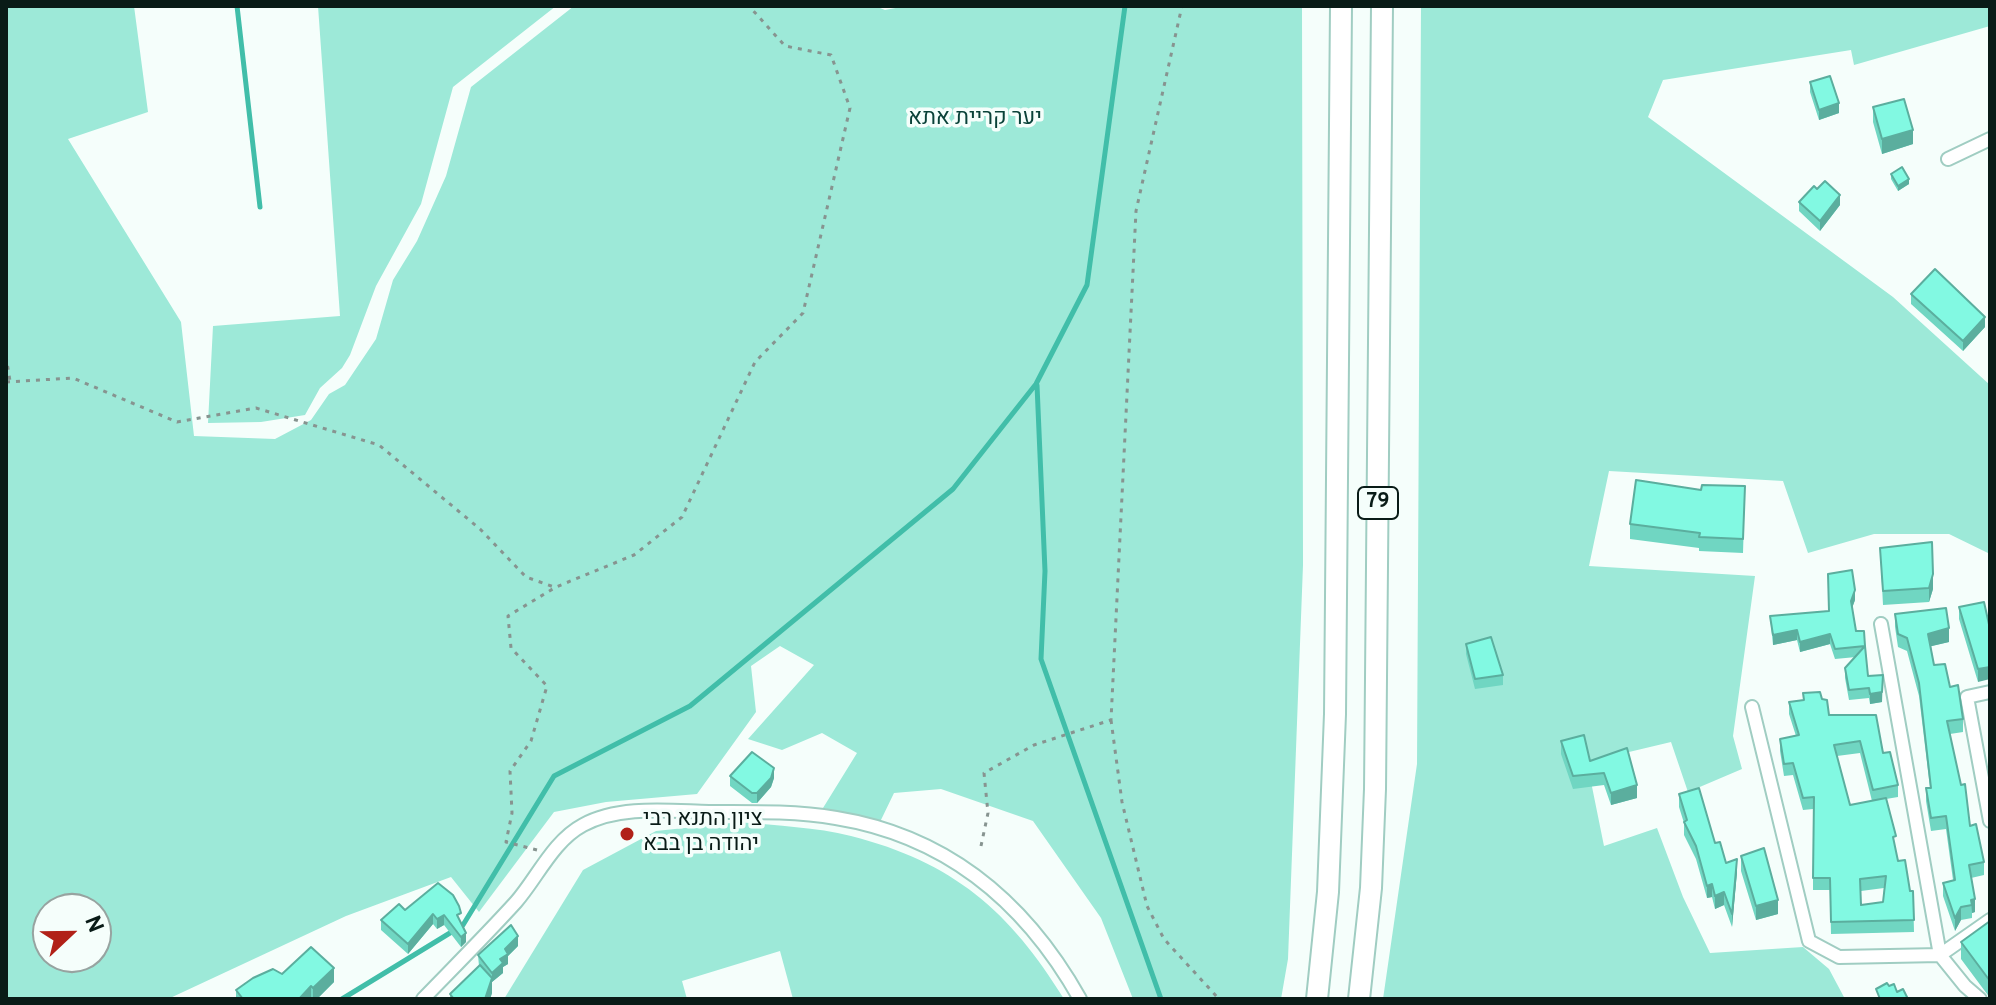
<!DOCTYPE html>
<html>
<head>
<meta charset="utf-8">
<style>
	body { margin:0 }
	#map { position:relative; width:1996px; height:1005px; overflow:hidden; background:#f5fefb; font-family:Overpass,sans-serif }
	canvas { display:block }
	.frame { position:absolute; inset:0; border:8px solid #091b17; pointer-events:none }
	.north { position:absolute; left:32px; top:893px; width:80px; height:80px; box-sizing:border-box; background:#f5fefb; border:2px solid #97a3a0; border-radius:50%; rotate:68deg; font-size:22px; font-weight:700; line-height:32px; text-align:center; color:#091b17 }
	.north::after { content:''; display:block; margin:auto; width:28px; height:36px; background:#b12118; clip-path:polygon(50% 0,100% 100%,50% 72%,0 100%) }
</style>
</head>
<body>
<div id="map">
<canvas width="1996" height="1005"></canvas>
<div class="frame"></div>
<div class="north">N</div>
</div>
<script>
const g = document.querySelector('canvas').getContext('2d');
g.lineJoin = 'round';
function paint(path, color) { g.fillStyle = color; g.fill(path, 'evenodd'); }
function stroke(path, color, width, dash) { g.strokeStyle = color; g.lineWidth = width; g.lineCap = dash ? 'butt' : 'round'; g.setLineDash(dash || []); g.stroke(path); }
function label(font, color, halo, rows, align = 'center') {
  g.font = font + ' Overpass,Heebo,sans-serif'; g.lineWidth = 7; g.setLineDash([]); g.textBaseline = 'middle'; g.strokeStyle = halo; g.fillStyle = color; for (const [text, x, y, turn = 0] of rows) {
    g.save(); g.translate(x, y); g.rotate((+turn || 0) * Math.PI / 180); g.textAlign = isNaN(turn) ? turn : align; if (halo) g.strokeText(text, 0, 0); g.fillText(text, 0, 0); g.restore();
  }
}
paint(new Path2D(`
	M6 6H134L148 112 68 139 181 322 194 436 275 439 311 420 329 394 345 385 376 339 393 280 417 241 446 176 471 87 574 6H875L885 10 906 6H1302L1303 565 1288 959 1281 999H1133L1101 918 1033 821 941 789 894 793 880 822 823 808 857 753 822 733 782 750 748 739 814 665 780 646 751 666 756 712 697 794 606 802 554 812 479 912 451 877 346 916 168 999H6ZM96 909V957H48V909Z
	M318 6H556L453 87 421 204 376 286 350 355 342 368 320 388 305 415 261 422 208 423 213 326 340 316Z
	M1421 6H1990V26L1854 65 1851 50 1663 80 1648 117 1893 297 1990 385V554L1949 534H1874L1808 553 1783 481 1609 471 1589 566 1755 576 1733 736 1742 769 1688 792 1671 742 1587 762 1604 846 1657 828 1683 897 1710 953 1803 947 1829 969 1845 999H1383L1417 764Z
	M741 822C777 826 816 827 851 836 953 862 1010 911 1064 999H793L780 951 682 981 687 999H504L583 870 656 831Z`), '#9de9d8');
stroke(new Path2D(`
	M237 6 260 207
	M1037 385 1045 571 1041 659 1161 999
	M342 999 463 925 554 776 690 706 953 489 1036 384 1087 285 1125 6`), '#41bea9', 5);
const minor = new Path2D(`
	M1948 159 1990 139
	M1881 624 1940 955 1965 986 1980 999
	M1990 692 1967 697 1990 821
	M1752 707 1809 941 1839 957 1940 955 1990 920
	M423 999C454 967 486 935 516 902 537 878 553 841 583 825 619 805 669 811 709 812 750 812 795 811 836 818 947 836 1026 903 1080 999`);
const trunk = new Path2D(`
	M1317 999 1328 892 1335 714 1341 6
	M1359 999 1371 888 1375 789 1382 6`);
stroke(minor, '#a0cdc2', 16);
stroke(trunk, '#a0cdc2', 24);
stroke(new Path2D(`
	M6 356 10 381
	M6 382 73 378 177 422 256 408 379 445 480 529 526 577 554 587
	M1111 720 1122 802 1147 906 1164 939 1219 999
	M981 846 988 813 984 773 1034 745 1111 720 1136 211 1182 6
	M537 850 506 842 512 813 510 771 531 741 547 686 511 648 508 616 556 587 634 555 682 517 755 362 803 313 850 108 831 55 785 46 749 6`), '#879490', 3, [4, 6]);
stroke(minor, '#fff', 12);
stroke(trunk, '#fff', 20);
paint(new Path2D(`
	M1810 82 1839 113 1819 120 1810 92Z
	M1873 107 1913 144 1882 154 1873 122Z
	M1891 174 1909 184 1898 191 1891 179Z
	M1817 189 1840 205 1820 231 1799 211V202Z
	M1911 294 1985 327 1963 351 1911 304Z
	M1745 486 1743 553 1699 551V548L1630 539V524Z
	M1880 548 1933 589 1929 602 1883 605Z
	M1855 600 1852 608 1856 631H1864L1868 676 1882 702 1870 704 1869 698 1849 700 1845 678V668L1856 657 1835 659 1830 644 1800 652 1797 640 1773 645 1770 616 1829 611Z
	M1984 602 1978 682 1959 619V607Z
	M1895 614 1949 642 1931 646 1934 665 1950 687 1963 719V732L1950 734 1970 826 1984 862V875L1971 878 1975 912 1972 913V918L1961 920 1955 931 1943 896V883L1953 880 1946 829 1931 831 1926 801V788H1930L1919 696 1907 651 1898 647 1895 627Z
	M1466 644 1503 675V685L1475 689 1466 654Z
	M1822 699 1829 715 1883 753 1898 785V797L1886 799 1898 861 1910 891H1913L1914 932 1831 934 1830 890H1813V809L1803 810 1793 775 1784 776 1780 751V739L1796 736 1789 714V702ZM1860 753 1872 801 1850 805 1837 756ZM1884 888 1883 902 1861 905V891Z
	M1561 741 1590 761 1637 798 1611 805 1604 785 1573 789 1561 754Z
	M730 776 774 778 771 787 757 803H752L730 786Z
	M1679 794 1715 843 1726 863 1737 872 1732 927 1724 905 1715 909 1712 897 1707 898 1696 859 1684 835V823L1679 807Z
	M1741 856 1778 914 1756 920 1741 871Z
	M438 883 461 923 466 942 461 947 444 925 437 929 433 924 408 954 381 930V920L405 910Z
	M1990 921V998L1961 959V942Z
	M518 946 508 956V964L503 967V973L492 982V993L490 999H450V994L479 966 478 955Z
	M282 974 334 982 317 999H236V990Z`), '#70d6c2');
paint(new Path2D(`
	M1839 103V113L1819 120V110Z
	M1913 130V144L1882 154V139Z
	M1909 179V184L1898 191V186Z
	M1840 195V205L1820 231V221Z
	M1985 317V327L1963 351V341Z
	M1933 574V589L1929 602V588Z
	M1855 590V600L1851 611V601Z
	M1949 628V642L1928 647V634Z
	M1797 630V640L1773 645V635Z
	M1830 634V644L1800 652V642Z
	M1990 667V679L1978 682V669Z
	M1883 675 1882 702 1870 704V694Z
	M774 768V778L771 787 757 803V793Z
	M1637 785V798L1611 805V793Z
	M1737 859V872L1732 927V914Z
	M1712 884V897L1707 898V886Z
	M1724 892V905L1715 909V896Z
	M1975 899V912L1972 913 1971 900Z
	M1778 900V914L1756 920V906Z
	M1961 907V920L1955 931V918Z
	M433 914V924L408 954V944Z
	M444 915V925L437 929V919Z
	M466 933V942L461 947V937Z
	M518 936V946L508 956V964L503 967V973L492 982V973L505 949Z
	M334 968V982L317 999H313V988Z
	M492 978V993L490 999H485Z
	M311 986V999H299Z`), '#5bae9e');
const building = new Path2D(`
	M1830 76 1839 103 1819 110 1810 82Z
	M1904 99 1913 130 1882 139 1873 107Z
	M1902 167 1909 179 1898 186 1891 174Z
	M1825 181 1840 195 1820 221 1799 202 1814 186 1817 189Z
	M1935 269 1985 317 1963 341 1911 294Z
	M1636 480 1701 490 1702 485 1745 486 1743 539 1699 537 1700 533 1630 524Z
	M1932 542 1933 574 1929 588 1883 591 1880 548Z
	M1852 570 1855 590 1851 601 1856 631H1864L1865 646 1835 649 1830 634 1800 642 1797 630 1773 635 1770 616 1829 611 1828 574Z
	M1984 602 1990 629V667L1978 669 1959 607Z
	M1946 608 1949 628 1928 634 1934 665 1945 664 1950 687 1958 685 1963 719 1947 721 1961 785 1965 784 1970 826 1976 824 1984 862 1969 865 1975 899 1971 900 1972 905 1961 907 1955 918 1943 883 1955 880 1946 816 1931 818 1926 788H1931L1919 683 1907 638 1898 634 1895 614Z
	M1491 637 1503 675 1475 679 1466 644Z
	M1865 646 1868 676 1883 675 1882 692 1870 694 1869 688 1849 690 1845 668Z
	M1820 692 1822 699 1827 700 1829 715H1876L1883 753 1890 752 1898 785 1873 790 1860 741 1834 745 1850 805 1886 798 1896 836 1893 837 1898 861 1905 860 1910 891H1913L1914 920 1831 922 1830 878H1813L1814 797 1803 798 1793 763 1784 764 1780 739 1799 735 1789 702 1804 700 1803 693ZM1886 876 1883 902 1861 905 1860 879Z
	M1584 735 1590 761 1627 748 1637 785 1611 793 1604 773 1573 776 1561 741Z
	M752 752 774 768 771 778 757 793H752L730 776Z
	M1699 788 1715 843 1720 842 1726 863 1737 859 1732 914 1724 892 1715 896 1712 884 1707 886 1696 846 1684 822 1687 820 1679 794Z
	M1764 848 1778 900 1756 906 1741 856Z
	M438 883 453 895 459 906 461 913 457 915 466 933 461 937 444 915 437 919 433 914 408 944 381 920 399 904 405 910Z
	M1990 921V981L1961 942Z
	M511 925 518 936 505 949 508 954 500 959 503 963 492 973 478 955Z
	M311 947 334 968 313 988 311 986 299 999H243L236 990 253 978 273 969 282 974Z
	M480 965 492 978 485 999H454L450 994Z
	M1887 983 1889 986 1894 984 1897 992 1903 989 1908 999H1880L1876 989Z`);
paint(building, '#82f9e2');
stroke(building, '#5bae9e', 2);
for (const [x, y, r, color] of [
	[627,834,8,"#b12118"]
]) { const dot = new Path2D(); dot.arc(x, y, r, 0, 2 * Math.PI); g.fillStyle = color; g.fill(dot); stroke(dot, '#f5fefb', 3); }
for (const [x, y, w] of [
	[1378,503,40]
]) { const box = new Path2D(); box.roundRect(x - w / 2, y - 16, w, 32, 6); g.fillStyle = '#f5fefb'; g.fill(box); stroke(box, '#091b17', 2); }
label('bold 20px', '#091b17', null, [
	["79",1378,503]
]);
label('22px', '#0a4239', '#f5fefb', [
	["יער קריית אתא",975,120]
]);
label('22px', '#091b17', '#f5fefb', [
	["ציון התנא רבי",643,821],
	["יהודה בן בבא",643,846]
], 'left');
</script>
</body>
</html>
